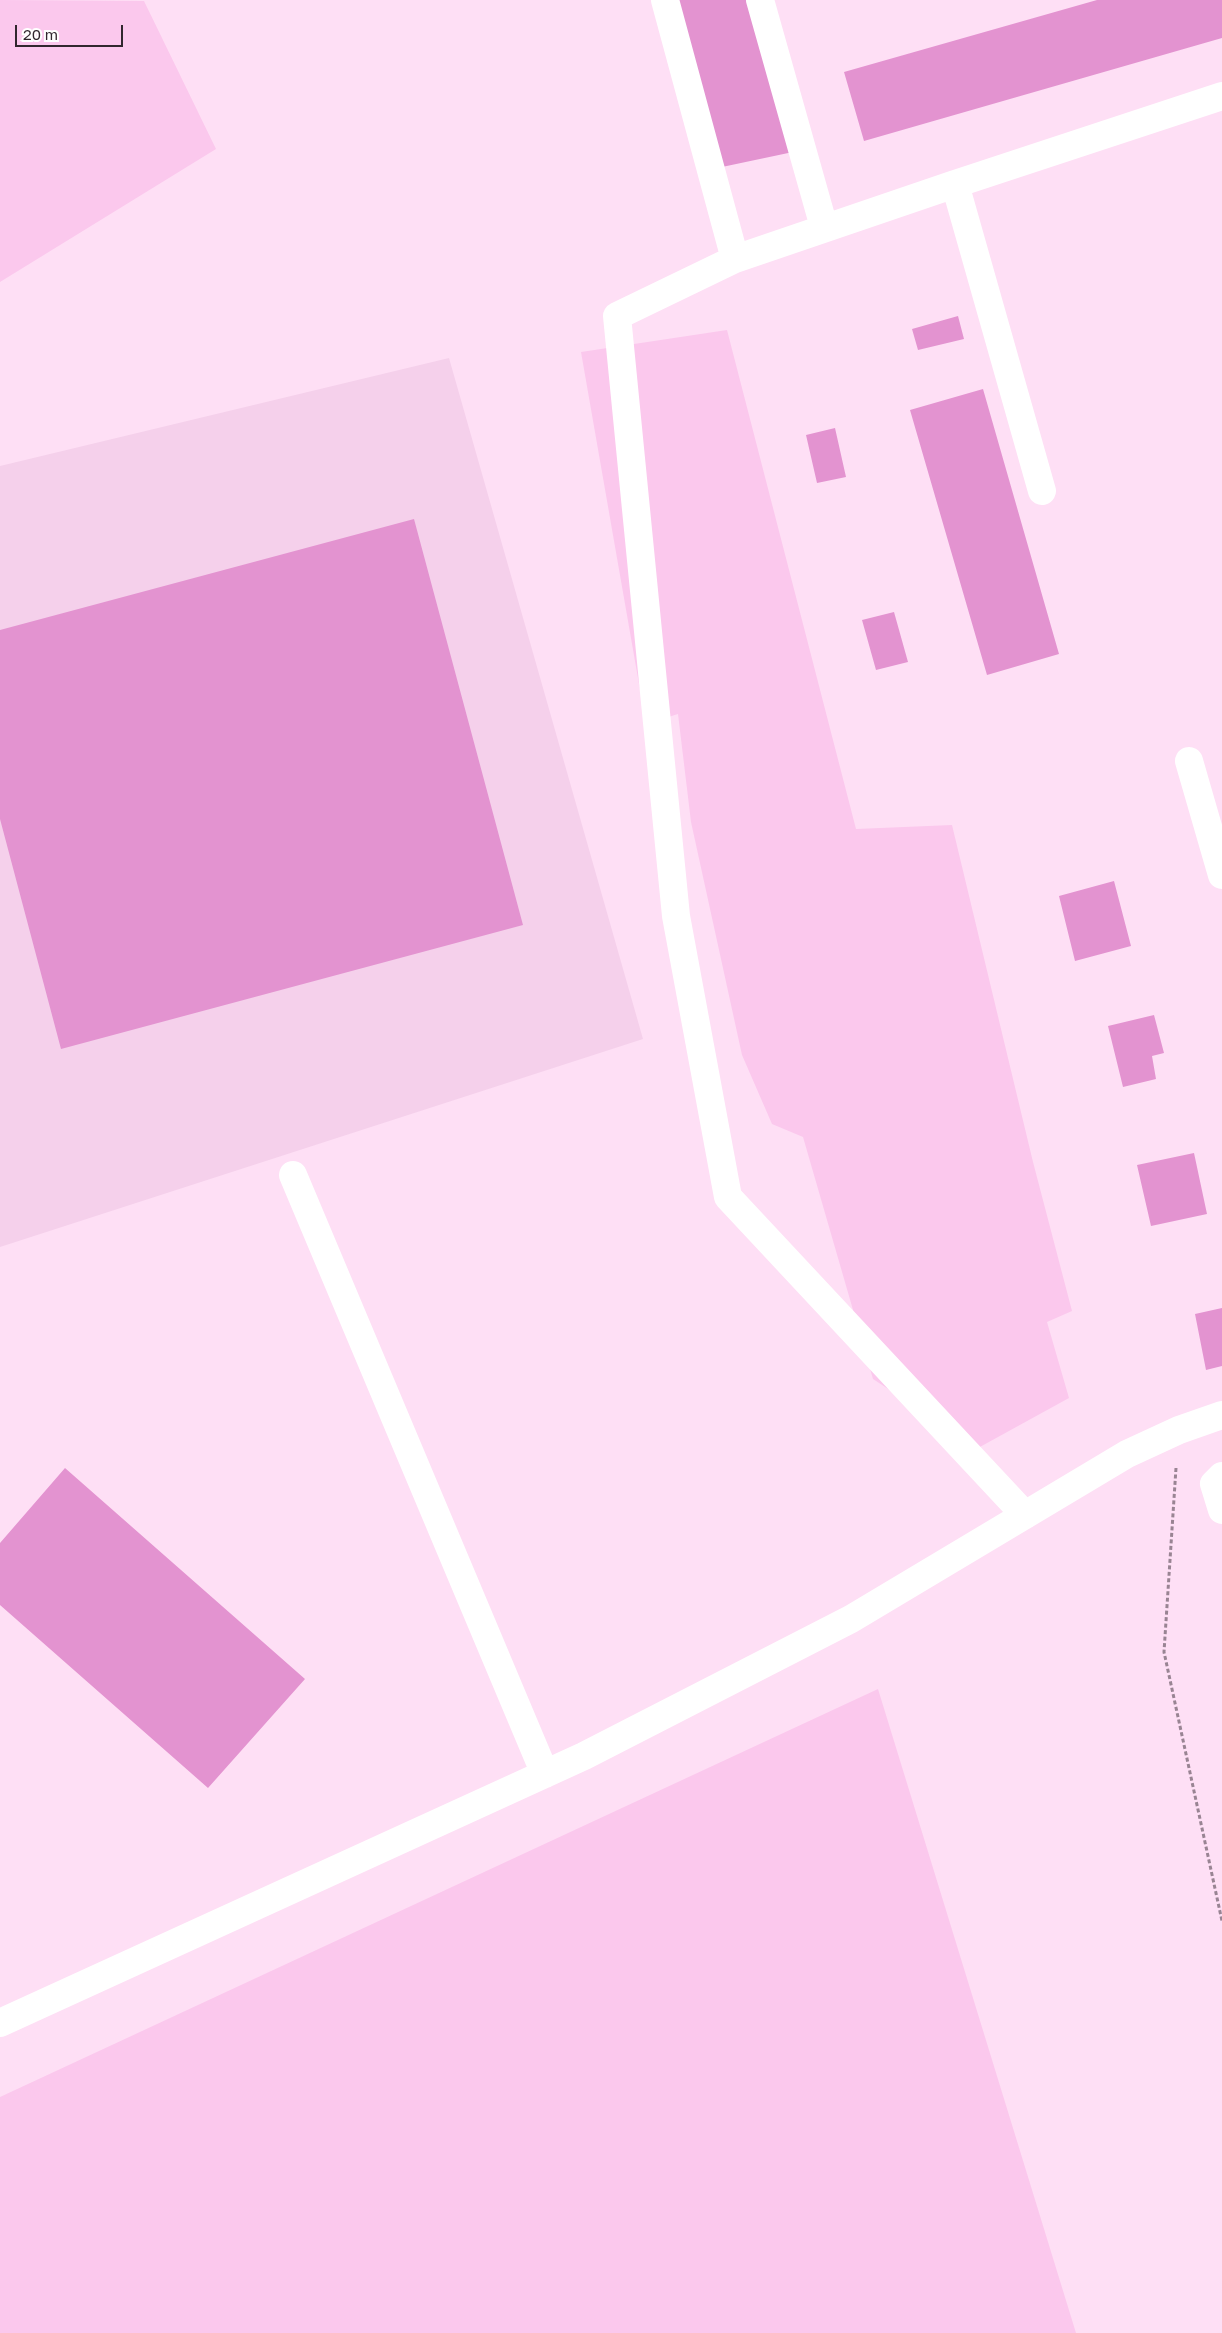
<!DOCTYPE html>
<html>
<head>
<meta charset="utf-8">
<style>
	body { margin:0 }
	#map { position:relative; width:1222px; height:2333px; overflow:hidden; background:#fedff5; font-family:"Golos Text",sans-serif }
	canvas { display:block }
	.scale { position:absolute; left:15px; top:25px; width:108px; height:22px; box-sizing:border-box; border:2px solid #31262e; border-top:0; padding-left:6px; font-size:15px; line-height:18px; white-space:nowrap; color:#31262e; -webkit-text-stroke:4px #fff; paint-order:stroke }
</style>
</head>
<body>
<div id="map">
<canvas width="1222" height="2333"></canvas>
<div class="scale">20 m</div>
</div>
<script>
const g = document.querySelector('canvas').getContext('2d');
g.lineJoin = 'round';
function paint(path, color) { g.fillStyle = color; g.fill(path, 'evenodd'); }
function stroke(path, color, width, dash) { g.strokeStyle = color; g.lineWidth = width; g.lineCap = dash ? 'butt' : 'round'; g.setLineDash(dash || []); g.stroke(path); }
paint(new Path2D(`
	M449 358 643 1039 0 1247V466Z`), '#f5d0eb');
paint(new Path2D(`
	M0 0 144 1 216 149 0 282Z
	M727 330 856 829 952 825 1033 1162 1072 1311 1047 1322 1069 1398 978 1448 873 1379 803 1137 772 1124 742 1055 691 822 678 714 646 724 581 352Z
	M878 1689 1076 2333H0V2097Z`), '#fbc8ed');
paint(new Path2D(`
	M676 0H750L793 152 722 167Z
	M1097 0H1222V38L864 141 844 72Z
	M958 316 964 339 918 350 912 329Z
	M983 389 1059 654 987 675 910 410Z
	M835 428 846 477 817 483 806 435Z
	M414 519 523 925 61 1049 0 819V630Z
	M894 612 908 662 876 670 862 620Z
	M1114 881 1131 946 1075 961 1059 896Z
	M1154 1015 1164 1053 1152 1056 1156 1079 1123 1087 1108 1026Z
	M1194 1153 1207 1214 1151 1226 1137 1165Z
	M1222 1308V1366L1206 1370 1195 1314Z
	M65 1468 305 1679 208 1788 0 1605V1543Z`), '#e393d0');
stroke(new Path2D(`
	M1176 1468 1164 1652 1222 1921`), '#998493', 3, [4, 2.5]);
stroke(new Path2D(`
	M665 0 735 259 617 316 676 916 728 1197 1025 1515
	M760 0 824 227
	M735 259 955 184
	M1042 491 955 184 1222 96
	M1189 761 1222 875
	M293 1175 545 1774
	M1222 1476 1214 1484 1222 1510
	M0 2023 584 1756 851 1619 1127 1454 1179 1430 1222 1415`), '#fff', 28);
</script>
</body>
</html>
